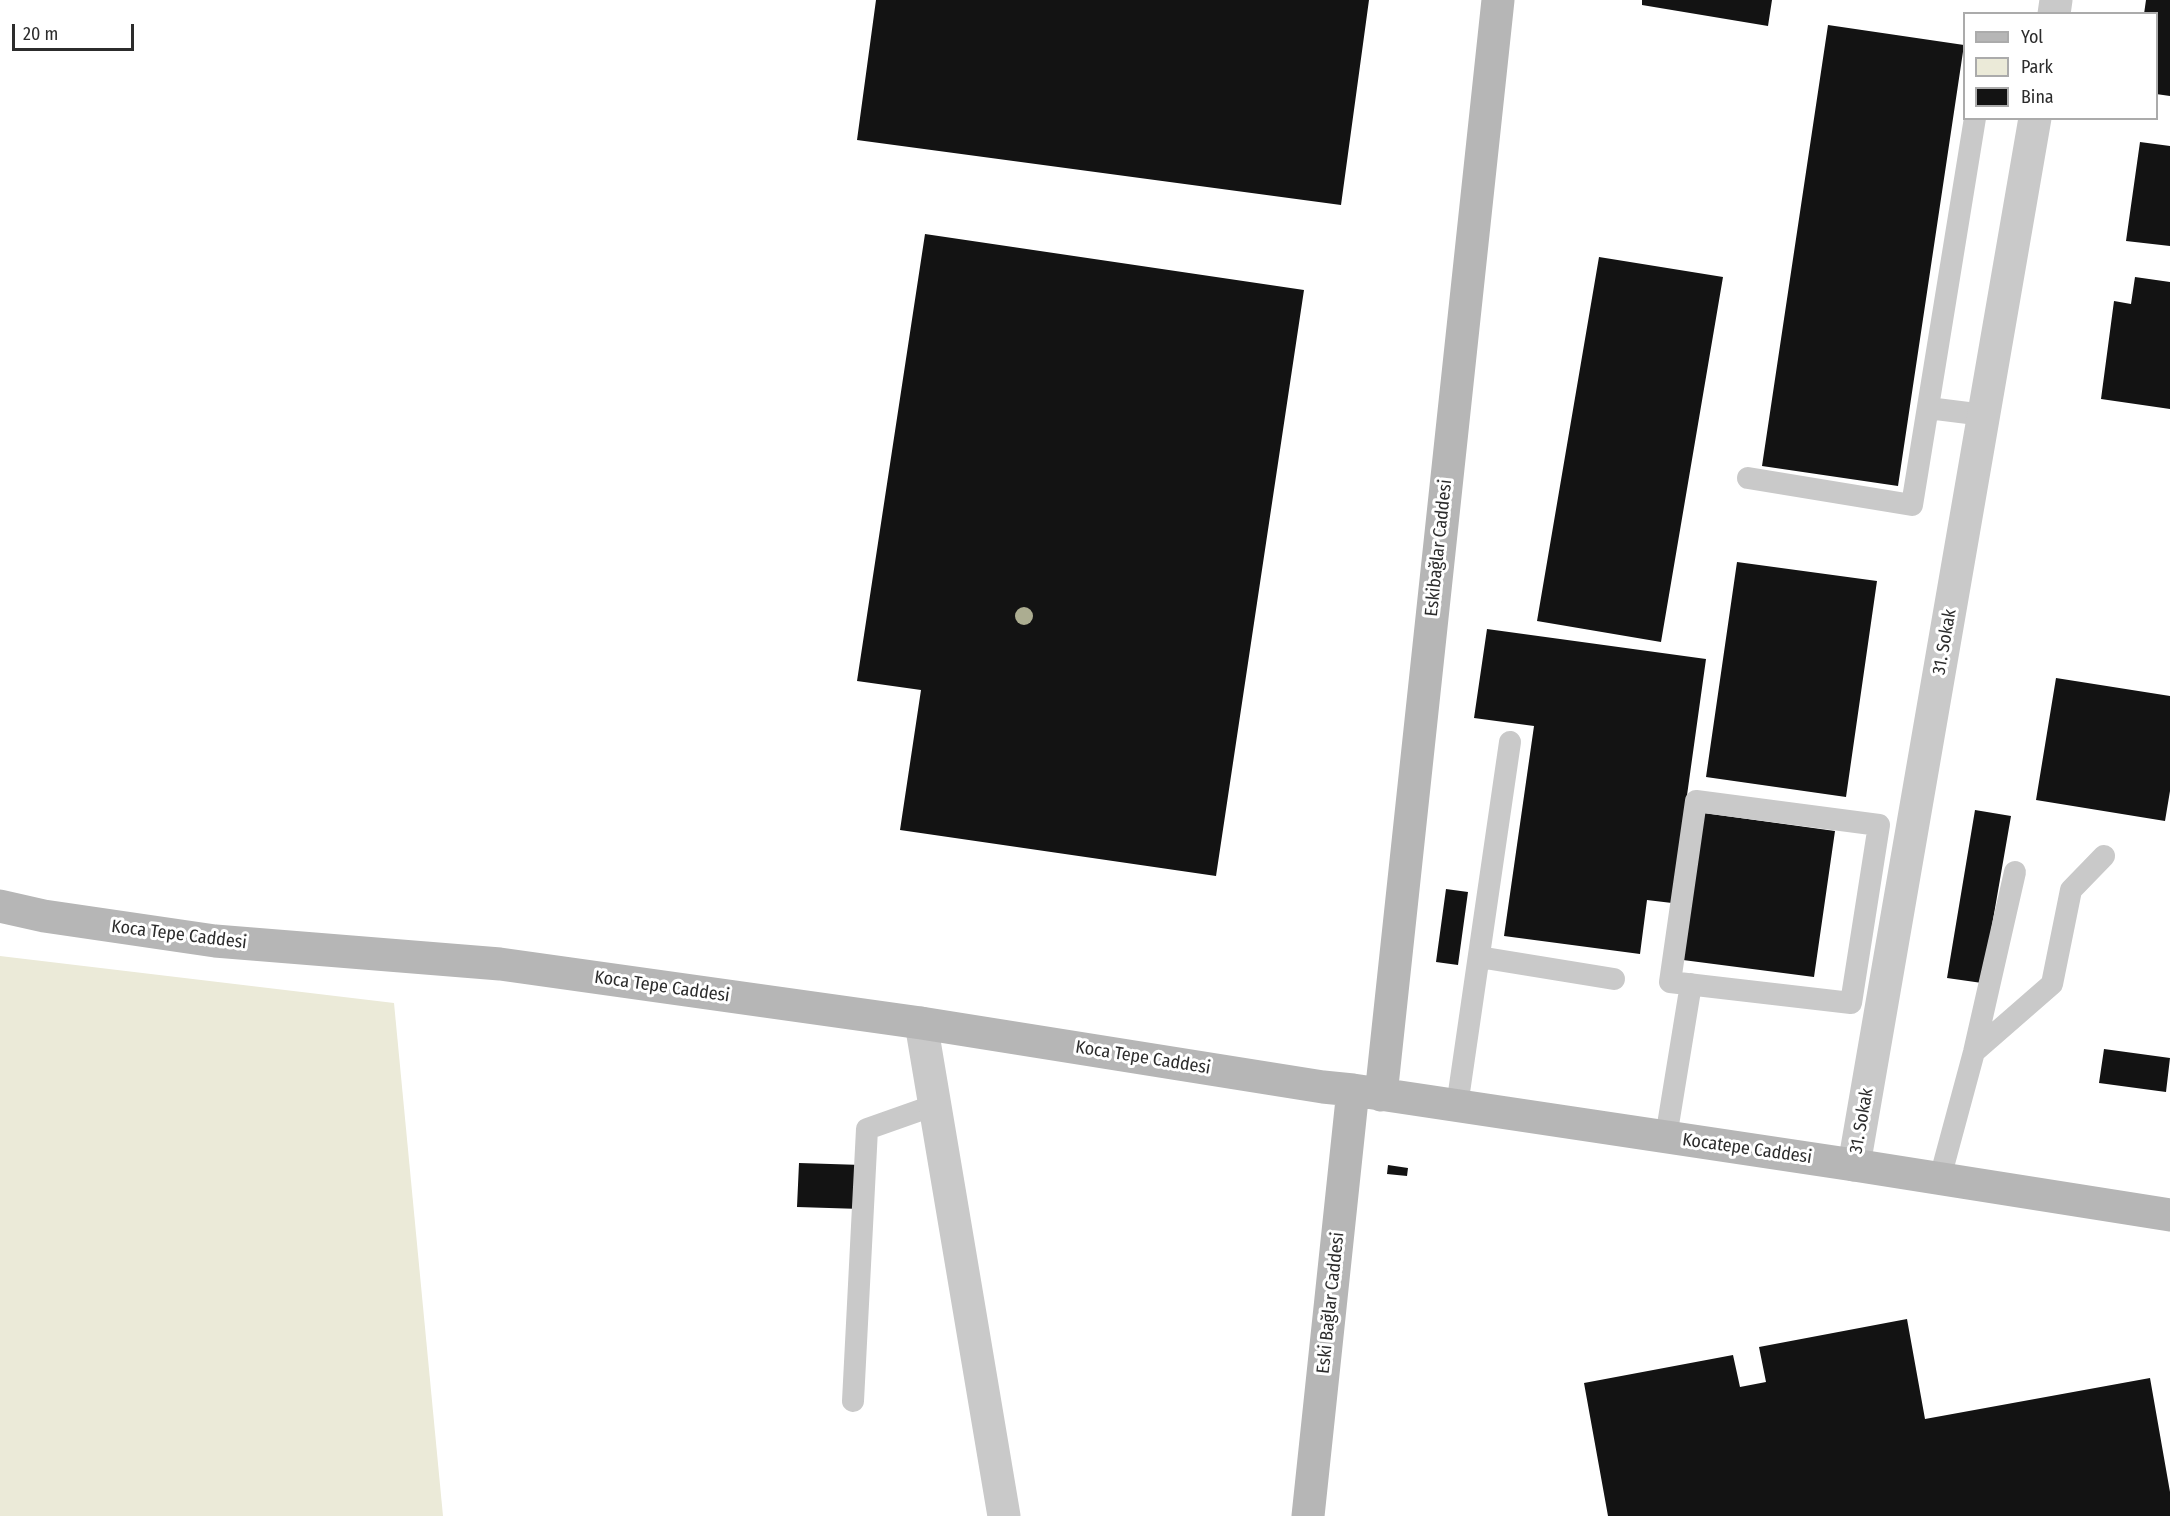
<!DOCTYPE html>
<html>
<head>
<meta charset="utf-8">
<style>
	body { margin:0 }
	#map { position:relative; width:2170px; height:1516px; overflow:hidden; background:#fff; font-family:"Fira Sans Condensed",sans-serif }
	canvas { display:block }
	.legend { position:absolute; left:1963px; top:12px; width:195px; height:108px; box-sizing:border-box; background:#fff; border:2px solid #ababab; margin:0; padding:8px 10px; list-style:none; font-size:18px; color:#2c2c2c }
	.legend li { display:flex; align-items:center; gap:12px; height:30px }
	.legend b { width:30px; border:2px solid #ababab }
	.scale { position:absolute; left:12px; top:24px; width:122px; height:27px; box-sizing:border-box; border:3px solid #2c2c2c; border-top:0; padding-left:8px; font-size:18px; line-height:21px; white-space:nowrap; color:#2c2c2c; -webkit-text-stroke:4px #fff; paint-order:stroke }
</style>
</head>
<body>
<div id="map">
<canvas width="2170" height="1516"></canvas>
<ul class="legend">
<li><b style="height:8px;background:#b6b6b6"></b>Yol</li>
<li><b style="height:16px;background:#ebead8"></b>Park</li>
<li><b style="height:16px;background:#131313"></b>Bina</li>
</ul>
<div class="scale">20 m</div>
</div>
<script>
const g = document.querySelector('canvas').getContext('2d');
g.lineJoin = 'round';
function paint(path, color) { g.fillStyle = color; g.fill(path, 'evenodd'); }
function stroke(path, color, width, dash) { g.strokeStyle = color; g.lineWidth = width; g.lineCap = dash ? 'butt' : 'round'; g.setLineDash(dash || []); g.stroke(path); }
function label(font, color, halo, rows, align = 'center') {
  g.font = font + ' "Fira Sans Condensed",sans-serif'; g.lineWidth = 6; g.setLineDash([]); g.textBaseline = 'middle'; g.strokeStyle = halo; g.fillStyle = color; for (const [text, x, y, turn = 0] of rows) {
    g.save(); g.translate(x, y); g.rotate((+turn || 0) * Math.PI / 180); g.textAlign = isNaN(turn) ? turn : align; if (halo) g.strokeText(text, 0, 0); g.fillText(text, 0, 0); g.restore();
  }
}
paint(new Path2D(`
	M0 956 394 1003 443 1516H0Z`), '#ebead8');
paint(new Path2D(`
	M876 0H1369L1341 205 857 140Z
	M1642 0H1772L1768 26 1642 5Z
	M2146 0H2170V96L2156 94V14H2144Z
	M1828 25 1964 45 1898 486 1762 466Z
	M2140 142 2170 146V246L2126 241Z
	M925 234 1304 290 1216 876 900 830 921 690 857 681Z
	M1599 257 1723 277 1661 642 1537 621Z
	M2135 277 2170 282V409L2101 399 2114 301 2131 304Z
	M1737 562 1877 581 1846 797 1706 777Z
	M1487 629 1706 659 1672 903 1647 900 1640 954 1504 936 1534 726 1474 718Z
	M2056 678 2170 696V791L2165 821 2036 800Z
	M1975 810 2011 816 1982 983 1947 978Z
	M1704 813 1835 831 1814 977 1683 960Z
	M1446 889 1468 892 1458 965 1436 962Z
	M2104 1049 2170 1058 2166 1092 2099 1083Z
	M799 1163 862 1165 861 1209 797 1207Z
	M1388 1165 1408 1168 1407 1176 1387 1174Z
	M1907 1319 1925 1419 2150 1378 2170 1492V1516H1608L1584 1383 1733 1355 1740 1387 1766 1382 1759 1347Z`), '#131313');
stroke(new Path2D(`
	M1928 408 1984 415
	M1748 478 1912 505 1975 118
	M1696 801 1879 825 1851 1003 1670 982Z
	M1479 957 1614 979
	M1974 1052 2052 984 2071 890 2104 856
	M1457 1106 1510 742
	M1666 1137 1691 984
	M1940 1178 1974 1052 2015 872
	M853 1401 867 1129 935 1105`), '#c9c9c9', 22);
stroke(new Path2D(`
	M2054 14 2056 0
	M921 1023 1004 1516
	M1854 1165 2035 118`), '#c9c9c9', 33);
stroke(new Path2D(`
	M0 906 44 916 215 941 500 964 921 1023 1323 1087 1353 1090 1854 1165 2170 1215
	M1381 1095 1498 0
	M1308 1516 1353 1090`), '#b6b6b6', 33);
g.fillStyle = '#acad91';
for (const [x, y] of [
	[1024,616]
]) { g.beginPath(); g.arc(x, y, 9, 0, 2 * Math.PI); g.fill(); }
label('18px', '#2c2c2c', '#fff', [
	["Eskibağlar Caddesi",1439,548,-84],
	["31. Sokak",1945,642,-80],
	["Koca Tepe Caddesi",179,935,7],
	["Koca Tepe Caddesi",662,987,8],
	["Koca Tepe Caddesi",1143,1058,9],
	["31. Sokak",1862,1121,-80],
	["Kocatepe Caddesi",1747,1149,8],
	["Eski Bağlar Caddesi",1331,1303,-84]
]);
</script>
</body>
</html>
